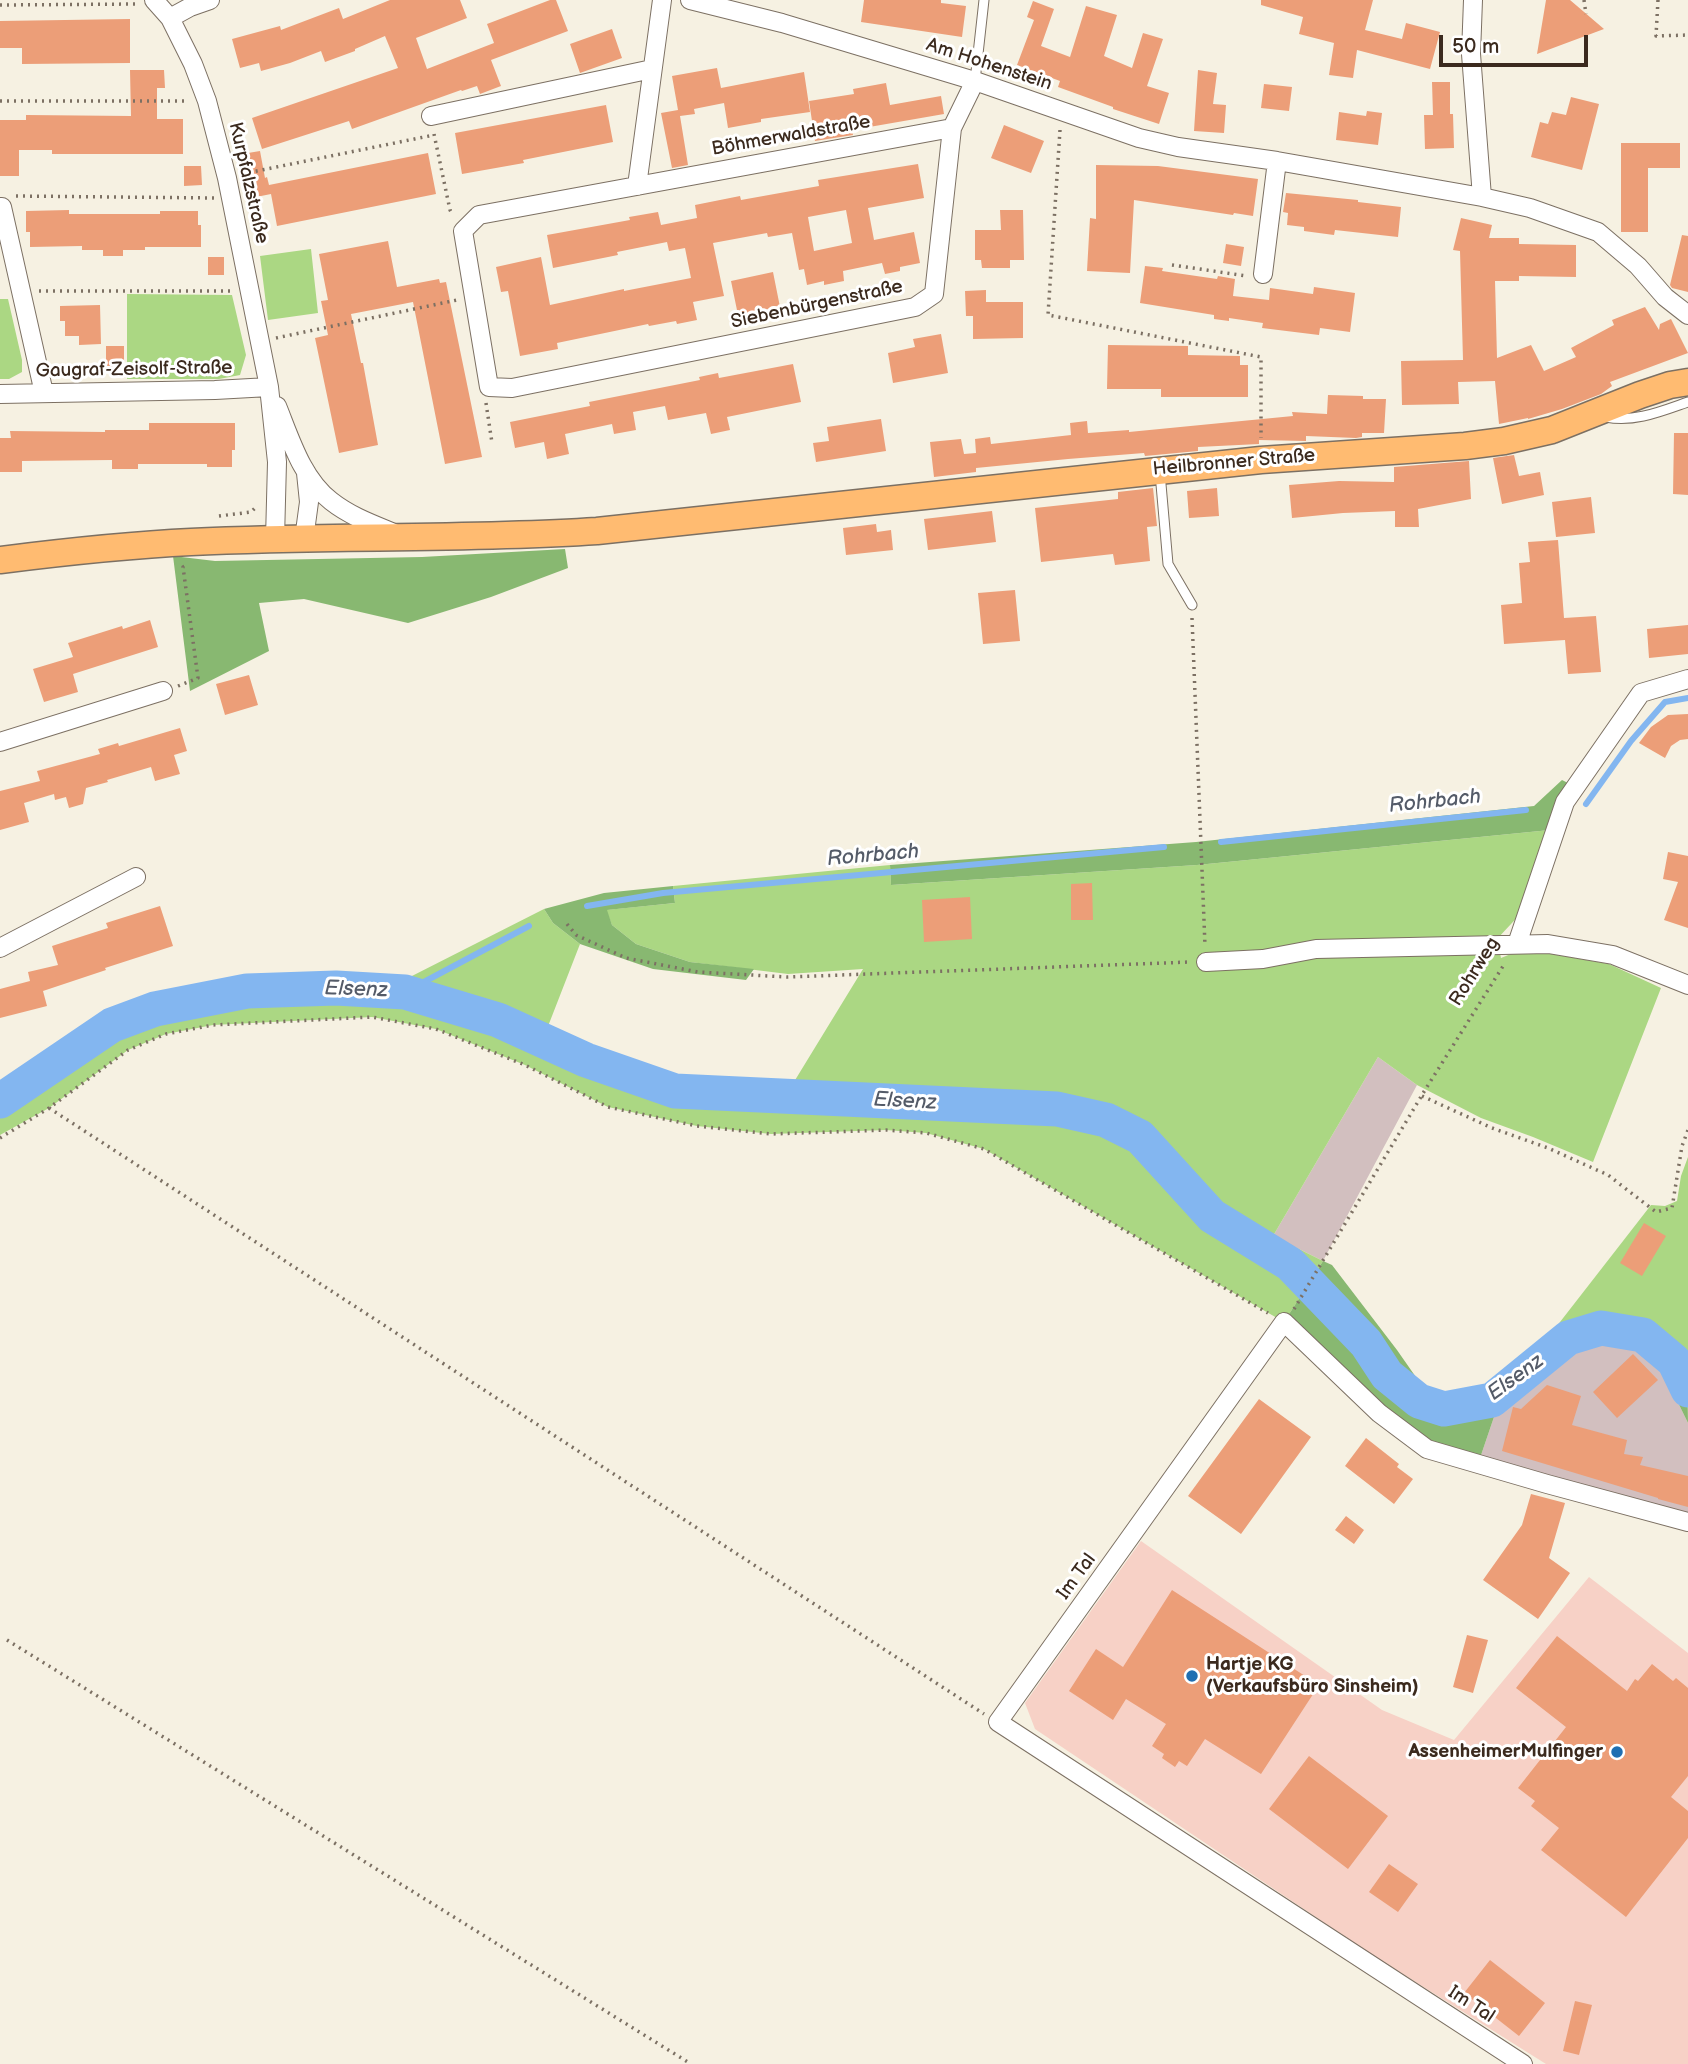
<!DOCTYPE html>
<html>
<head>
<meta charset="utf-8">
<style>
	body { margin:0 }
	#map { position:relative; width:1688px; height:2064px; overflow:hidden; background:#f6f1e2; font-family:"Balsamiq Sans",sans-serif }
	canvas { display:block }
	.scale { position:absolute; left:1439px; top:35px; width:149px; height:32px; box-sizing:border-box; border:4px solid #3b2a1e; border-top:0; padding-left:9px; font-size:21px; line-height:24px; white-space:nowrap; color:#3b2a1e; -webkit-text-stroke:5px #fff; paint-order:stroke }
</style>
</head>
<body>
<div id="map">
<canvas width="1688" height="2064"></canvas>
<div class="scale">50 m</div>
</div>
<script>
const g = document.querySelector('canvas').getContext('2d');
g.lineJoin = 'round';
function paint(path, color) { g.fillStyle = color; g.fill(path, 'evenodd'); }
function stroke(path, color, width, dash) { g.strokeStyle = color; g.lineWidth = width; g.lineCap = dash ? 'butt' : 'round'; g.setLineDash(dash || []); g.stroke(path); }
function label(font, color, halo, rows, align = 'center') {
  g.font = font + ' "Balsamiq Sans",sans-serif'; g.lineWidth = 6; g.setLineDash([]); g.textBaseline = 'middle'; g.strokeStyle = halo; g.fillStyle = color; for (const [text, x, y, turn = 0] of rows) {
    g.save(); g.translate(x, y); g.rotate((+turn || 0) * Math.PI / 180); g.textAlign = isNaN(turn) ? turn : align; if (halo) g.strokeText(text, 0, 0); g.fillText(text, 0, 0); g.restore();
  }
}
paint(new Path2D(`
	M1141 1541 1382 1710 1454 1740 1589 1577 1688 1653V2064H1546L1371 1954 1035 1729 1025 1703Z`), '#f7d1c6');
paint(new Path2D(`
	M1378 1057 1417 1085 1323 1261 1273 1236Z
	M1593 1338 1639 1341 1660 1366 1688 1423V1528L1478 1464 1495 1414 1509 1398Z`), '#d2bfbf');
paint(new Path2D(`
	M311 249 318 313 268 320 260 256Z
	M127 294 232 295 246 355 240 375 219 379H127Z
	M0 299H8L22 360V372L9 379H0Z
	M1550 830 1525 909 1497 939 1501 958 1523 949 1609 964 1661 988 1593 1162 1533 1137 1481 1118 1417 1085 1378 1057 1273 1236 1323 1261 1284 1322 984 1149 926 1133 886 1130 771 1134 697 1126 608 1107 525 1065 436 1029 372 1017 213 1025 166 1034 128 1050 49 1108 0 1135V1096L112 1020 166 1003 212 994 339 979H406L544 909 553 923 580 944 545 1034 688 1082 789 1090 863 969 788 974 690 962 636 944 612 925 606 910 675 903 673 886 890 865 891 885 1197 865Z
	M1688 1157V1362L1667 1337 1553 1331 1651 1205 1665 1206 1677 1201 1681 1176Z`), '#abd783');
paint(new Path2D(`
	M565 549 568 568 491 597 408 623 304 599 259 603 269 651 190 691 173 556 215 561 422 557Z
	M1562 780 1570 784 1550 830 1197 865 891 885 890 865 1196 842 1534 806Z
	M673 886 675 903 607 910 612 925 636 944 690 962 754 969 746 980 653 969 580 944 553 923 544 909 604 893Z
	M1323 1261 1332 1265 1397 1350 1434 1403 1472 1401 1553 1331 1594 1316 1619 1318 1646 1325 1667 1337 1687 1359 1688 1423 1660 1366 1639 1341 1621 1338H1593L1509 1398 1495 1414 1478 1464 1427 1449 1284 1322Z`), '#88b871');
stroke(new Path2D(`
	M1586 804 1631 741 1665 702 1688 698
	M1221 842 1526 810
	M587 906 663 893 1164 847
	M405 992 529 926`), '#83b6f0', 6);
stroke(new Path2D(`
	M0 1101 112 1025 155 1009 247 991 336 988 405 992 498 1020 586 1060 675 1091 1057 1109 1106 1120 1140 1137 1212 1216 1290 1264 1366 1343 1387 1375 1419 1401 1444 1409 1492 1400 1568 1338 1601 1328 1643 1335 1674 1361 1688 1390`), '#83b6f0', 35);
paint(new Path2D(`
	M390 0H460L467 18 416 38 427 69 494 43 487 24 550 0H556L568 31 491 60 501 86 480 94 477 86 462 91 461 90 352 129 349 121 262 149 252 118 398 68 385 36 355 49V51L325 62 321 51 290 63 261 71 259 63 240 68 232 39 280 26 281 30 339 8 343 19Z
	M864 0H941V3L966 6 962 37 861 22Z
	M1261 0H1373L1365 30 1402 39 1406 23 1440 32 1430 69 1357 50 1353 78 1329 75 1334 43 1299 34 1303 17 1261 5Z
	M1546 0H1570L1604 29 1537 54Z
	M1033 1 1054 9 1041 46 1070 57 1086 6 1117 15 1104 56 1132 68 1143 33 1163 39 1147 86 1169 93 1159 124 1113 109V107L1058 87 1060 81 1017 65 1034 20 1027 17Z
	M130 19V63L22 64V48H0V21Z
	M612 29 622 58 580 73 570 44Z
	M717 68 721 88 804 72 810 112 761 119V122L728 128 724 103 694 109 695 114 680 116 688 165 672 168 661 113 678 110 672 76Z
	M130 70H164L165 88H157V119H183V154H52V150H19V176H0V120H26V115L131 116Z
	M1198 70 1217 73 1213 104 1226 105 1224 133 1194 131Z
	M1432 82H1450V114H1453L1454 148 1425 149 1424 115H1433Z
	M886 83 890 105 941 96 944 114 852 130 853 135 815 141 809 101 854 94 853 89Z
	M1264 84 1292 87 1289 111 1261 108Z
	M1571 97 1599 104 1582 170 1531 157 1540 122 1548 124 1552 112 1566 115Z
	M606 105 613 142 523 160 524 163 462 174 455 133Z
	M1367 111 1382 113 1378 145 1336 140 1339 112 1366 116Z
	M1004 125 1044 141 1031 173 991 158Z
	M1621 143H1680V168H1648V232H1621Z
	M260 151 265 178 267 177 269 185 428 153 436 194 277 226 271 194 251 198 242 154Z
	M918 164 924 198 868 208 874 240 914 232 920 263 900 267V271L885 274 882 263 843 271 844 281 824 285V281L807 285 804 269 799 270 792 233 768 237 767 233 713 243 724 296 693 302 697 320 677 324 676 321 649 326 648 324 557 343 558 349 520 356 508 291 501 292 496 267 541 257 550 305 624 289V291L691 278 685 248 669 251 667 242 617 252 618 255 553 268 547 235 630 220 629 217 658 212 661 225 697 218 695 205 740 196 741 200 819 186 818 180ZM846 210 852 243 814 251 808 217Z
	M1096 165 1158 166 1258 179 1253 216 1234 213 1233 215 1134 200 1130 273 1087 271 1090 218 1096 219Z
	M184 166H201L202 185 184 186Z
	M1286 193 1358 200V202L1401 207 1398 237 1335 230 1334 235 1304 231V227L1287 225 1288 213 1283 212Z
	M69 210V214H160V211H198V225H201V247H145V250H123V256H103V250H82V246L30 247V232H26V211Z
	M1000 210H1023L1024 260H1010V268H982L981 260H975V230H1001Z
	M1461 218 1492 225 1489 238H1519V244L1576 245V277L1519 276V281H1495L1497 358 1531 345 1544 371 1576 357 1571 348 1614 325 1612 320 1645 307 1659 330 1660 324 1671 319 1688 353 1610 382 1612 386 1601 394 1562 409 1528 419V418L1499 424 1495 381 1458 382 1459 404 1402 405 1401 361 1463 360 1460 251 1453 250Z
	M1682 235 1688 236V292L1672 288 1670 285Z
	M388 241 397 287 439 279 440 283 446 282 482 457 445 464 413 302 351 314 361 363H363L378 445 339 453 315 338 328 335 321 301 328 300 319 254Z
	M1226 244 1244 247 1241 266 1223 263Z
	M208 257H224V275H208Z
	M1145 266 1163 268 1162 271 1217 279 1218 276 1235 279 1233 296 1269 300 1270 288 1313 294 1314 287 1355 293 1350 332 1320 328 1319 335 1262 328 1263 323 1229 318V321L1214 319V315L1140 303Z
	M773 272 780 307 738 315 731 281Z
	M986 290V302H1023V338L973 339V316H966L965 291Z
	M100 305 101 344 79 345V336H65V321H60V306Z
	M941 334 948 373 893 383 888 353 915 347 913 339Z
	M1108 345 1188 346V355L1240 356V365H1248V397H1161V389H1107Z
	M106 346H124V368H106Z
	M793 364 801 402 727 417 730 430 711 434 706 413 668 420 665 406 633 412 636 430 614 434 612 424 565 434 569 454 547 459 544 442 515 448 510 422 590 406 589 402 700 380 699 377 718 373 719 378Z
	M1328 395 1363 396V399H1386L1384 433H1362V437L1356 438 1306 436V441L1259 440V444L1198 447V451L1145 456 1144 453 1068 459 976 468V472L934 477 930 442 961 439 964 454 976 453 975 439 990 437 991 444 1071 435 1070 423 1087 421 1088 433 1129 430V432L1293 416 1292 412 1327 414Z
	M881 419 886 451 816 462 813 443 829 441 827 427Z
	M149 423H235V450H232V467H207V464H138V469H112V460L22 461V472H0V438H11L10 431 105 432V430H149Z
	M1674 433H1688V495L1673 494Z
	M1514 455 1519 476 1540 472 1544 495 1502 504 1493 458Z
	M1469 461 1471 499 1418 509 1419 527H1395V511L1343 513 1292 518 1289 485 1339 481 1394 482V467Z
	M1153 488 1157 526 1147 527 1150 561 1115 565 1113 554 1041 562 1035 508 1118 499V492Z
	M1217 488 1219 516 1189 518 1187 491Z
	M1591 497 1595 533 1556 537 1552 502Z
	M992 511 996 542 928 550 924 519Z
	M876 524 877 532 891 530 893 550 846 555 843 528Z
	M1558 540 1564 618 1596 616 1601 672 1568 674 1565 640 1504 644 1501 605 1522 603 1519 563 1530 562 1528 542Z
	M1015 590 1020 641 983 644 978 593Z
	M150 620 158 647 73 674 78 692 44 702 33 669 73 657 68 643 122 626 123 629Z
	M1688 625V654L1649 658 1647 629Z
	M249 675 258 705 225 715 216 684Z
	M1688 714V739L1680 740 1671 746 1665 758 1639 743 1651 727 1668 715Z
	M180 728 187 751 174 755 180 774 155 781 151 767 107 780 108 782 86 788 83 804 69 808 66 797 55 800 54 794 24 803 29 822 0 830V791L40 781 37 771 100 754 98 749 118 743 119 746Z
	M1668 852 1688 856V928L1664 920 1678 882 1663 879Z
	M1092 883 1093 920H1071V884Z
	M970 897 972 939 924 942 922 900Z
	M160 906 173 946 105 968 106 970 43 991 47 1006 0 1018V989L30 981 28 972 58 965 52 946 108 928 106 923Z
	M1644 1223 1666 1236 1642 1276 1620 1263Z
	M1633 1354 1658 1380 1617 1418 1593 1392Z
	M1547 1385 1581 1396 1572 1425 1627 1440 1624 1454 1643 1457 1640 1465 1688 1476V1507L1658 1499V1498L1502 1451 1513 1407 1521 1409Z
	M1259 1399 1311 1437 1241 1534 1188 1496Z
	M1366 1438 1399 1464 1397 1467 1413 1479 1394 1504 1345 1466Z
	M1531 1494 1565 1503 1549 1558 1570 1573 1538 1619 1483 1580 1522 1525Z
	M1346 1516 1364 1530 1354 1544 1335 1530Z
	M1172 1590 1319 1685 1261 1774 1205 1739 1187 1766 1179 1761 1175 1767 1162 1758 1164 1754 1152 1746 1166 1724 1126 1699 1113 1720 1069 1691 1096 1649 1123 1667Z
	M1467 1635 1488 1640 1473 1693 1453 1687Z
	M1557 1636 1627 1691 1635 1679 1638 1681 1652 1664 1673 1681 1676 1678 1688 1688V1776L1671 1797 1688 1811V1838L1626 1917 1541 1850 1559 1828 1531 1806 1535 1801 1518 1788 1566 1727 1516 1688Z
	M1309 1756 1388 1816 1348 1869 1269 1809Z
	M1389 1864 1418 1884 1398 1912 1369 1892Z
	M1490 1960 1545 2003 1519 2036 1464 1993Z
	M1575 2001 1592 2005 1579 2055 1563 2051Z`), '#ec9e78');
const lane = new Path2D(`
	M975 81 984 0
	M1606 417C1634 423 1662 411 1688 402
	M1160 473 1168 564 1192 605`);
const street = new Path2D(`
	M154 0 170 18 193 64 207 101 227 178 269 387 277 462 275 539
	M690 0 782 23 975 81 1139 138 1178 147 1277 161 1482 197 1530 208 1598 232 1638 266 1665 297 1688 315
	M1473 0 1471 54 1482 197
	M170 18 190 7 210 0
	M431 116 652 69
	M952 128 479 215 463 231 489 387 512 388 915 307 934 294 952 128 975 81
	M637 186 662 0
	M0 207H2L44 393
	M1263 274 1277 161
	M0 394 215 390 269 387
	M277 406C290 438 302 479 331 501 350 516 372 524 394 533
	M304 539 309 502 306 473
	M0 742 163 691
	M1517 944 1565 802 1641 693 1688 679
	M0 948 136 877
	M1206 962 1263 959 1316 949 1548 944 1613 955 1688 985
	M1523 2064 998 1722 1284 1322 1379 1413 1427 1449 1547 1484 1688 1522`);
const primary = new Path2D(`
	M0 560C64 552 127 545 191 542 327 535 462 540 597 531L1261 460 1465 446 1504 441 1552 430 1640 395 1670 385 1688 382`);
stroke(lane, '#7c7063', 11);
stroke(street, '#7c7063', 20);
stroke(primary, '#7c7063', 29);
stroke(new Path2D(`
	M1584 0 1586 14
	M1658 0 1656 36 1688 35
	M0 5 138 4
	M0 101H187
	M1060 130 1048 315 1261 357V438
	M434 134 450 210 453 215
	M242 174 434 135
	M16 196 215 198
	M1172 265 1247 276
	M39 291H230
	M276 338 457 300
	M486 403 492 443
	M219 516 251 512 257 506
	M1192 618 1205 946
	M178 686 198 678 183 567 185 566
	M567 924 576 935 626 958 698 972 787 977 1190 962
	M1422 1096 1492 1128 1548 1148 1608 1175 1656 1212 1672 1208 1682 1146 1688 1130
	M49 1108 984 1714
	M0 1138 49 1108 128 1050 166 1034 213 1025 372 1017 436 1029 525 1065 608 1107 697 1126 771 1134 886 1130 926 1133 984 1149 1268 1313
	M1294 1309 1425 1090 1505 963
	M7 1640 691 2064`), '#7c7063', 3.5, [2, 5]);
stroke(lane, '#fff', 9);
stroke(street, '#fff', 18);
stroke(primary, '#ffbb71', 26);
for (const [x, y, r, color] of [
	[1192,1676,7,"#1f6fb2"],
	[1617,1752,7,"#1f6fb2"]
]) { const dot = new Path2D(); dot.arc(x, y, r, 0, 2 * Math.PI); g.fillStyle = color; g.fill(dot); stroke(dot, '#fff', 2.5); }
label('19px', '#3b2a1e', '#fff', [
	["Am Hohenstein",989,65,18],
	["Böhmerwaldstraße",791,136,-10],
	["Kurpfalzstraße",248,183,77],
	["Siebenbürgenstraße",817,305,-12],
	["Gaugraf-Zeisolf-Straße",134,370,-1],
	["Heilbronner Straße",1234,463,-5],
	["Rohrweg",1475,972,-58],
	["Im Tal",1077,1577,-54],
	["Im Tal",1471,2005,33]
]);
label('bold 19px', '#3b2a1e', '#fff', [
	["Hartje KG",1206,1665],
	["(Verkaufsbüro Sinsheim)",1206,1687],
	["AssenheimerMulfinger",1603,1752,"right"]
], 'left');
label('italic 21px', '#545b68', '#fff', [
	["Rohrbach",1435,802,-6],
	["Rohrbach",873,856,-5],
	["Elsenz",356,990,2],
	["Elsenz",905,1102,3],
	["Elsenz",1516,1378,-36]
]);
</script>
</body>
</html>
